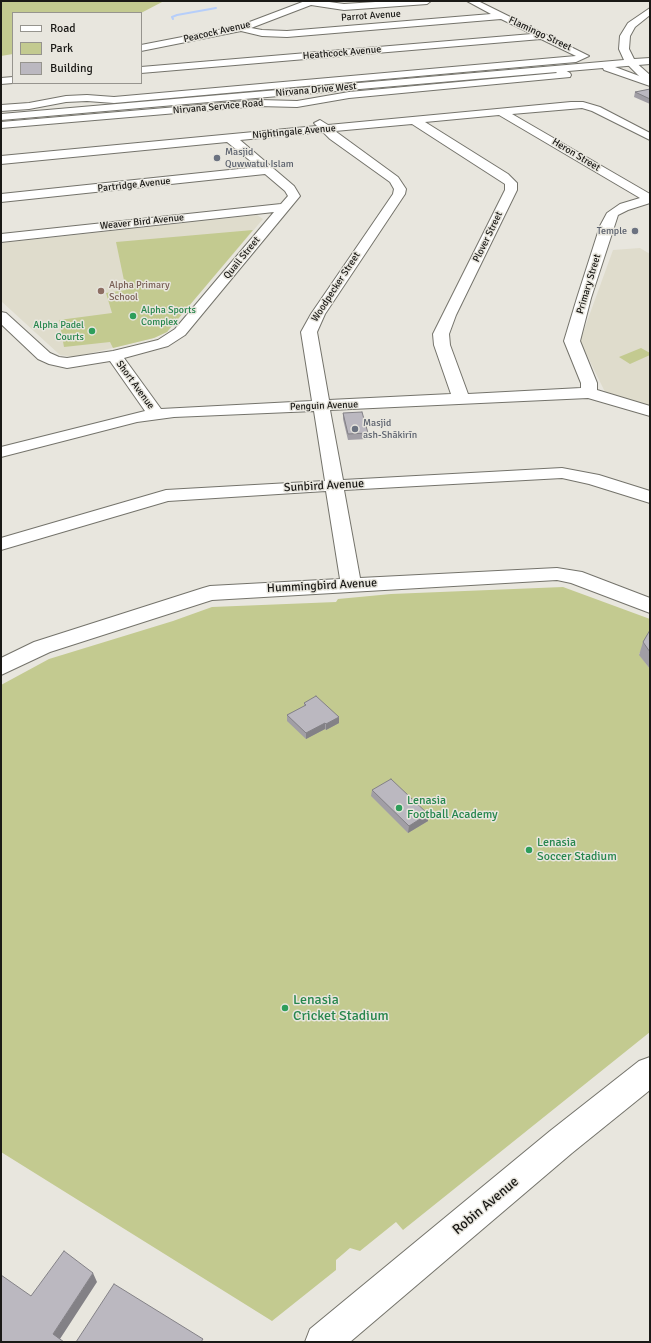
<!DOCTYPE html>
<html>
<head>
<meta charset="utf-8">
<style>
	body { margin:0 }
	#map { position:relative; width:651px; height:1343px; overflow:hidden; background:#e8e6de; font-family:Signika,sans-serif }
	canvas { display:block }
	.frame { position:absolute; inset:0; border:2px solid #1a1916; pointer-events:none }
	.legend { position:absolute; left:12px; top:12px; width:130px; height:72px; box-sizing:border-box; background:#e8e6de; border:1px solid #96948e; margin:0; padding:5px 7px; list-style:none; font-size:12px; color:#1a1916 }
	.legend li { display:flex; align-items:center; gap:8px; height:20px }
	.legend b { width:20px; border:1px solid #96948e }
</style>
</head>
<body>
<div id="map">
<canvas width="651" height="1343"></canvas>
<div class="frame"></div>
<ul class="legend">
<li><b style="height:5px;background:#fff"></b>Road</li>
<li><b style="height:11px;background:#c3ca90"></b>Park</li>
<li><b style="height:11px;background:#bbb8c0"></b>Building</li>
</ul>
</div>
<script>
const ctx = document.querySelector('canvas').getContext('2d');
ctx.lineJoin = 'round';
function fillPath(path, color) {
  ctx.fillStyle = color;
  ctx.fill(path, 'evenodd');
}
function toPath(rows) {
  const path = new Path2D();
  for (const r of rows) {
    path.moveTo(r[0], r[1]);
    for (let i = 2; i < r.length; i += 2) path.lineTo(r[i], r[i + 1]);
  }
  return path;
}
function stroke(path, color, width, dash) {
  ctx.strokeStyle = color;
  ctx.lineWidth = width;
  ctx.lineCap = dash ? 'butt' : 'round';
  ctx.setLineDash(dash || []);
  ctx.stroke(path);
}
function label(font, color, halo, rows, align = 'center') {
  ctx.font = font + ' Signika,sans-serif';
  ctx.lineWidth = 3;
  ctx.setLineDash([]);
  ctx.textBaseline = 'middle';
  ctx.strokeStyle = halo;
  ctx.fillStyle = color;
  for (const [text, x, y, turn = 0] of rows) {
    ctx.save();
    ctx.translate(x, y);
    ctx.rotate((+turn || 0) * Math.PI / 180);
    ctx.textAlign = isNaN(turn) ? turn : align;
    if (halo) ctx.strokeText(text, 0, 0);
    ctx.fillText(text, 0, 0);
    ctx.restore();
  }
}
fillPath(toPath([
	[257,215,263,219,167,332,154,338,75,357,60,355,1,301,1,243],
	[640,248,650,254,650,406,606,394,580,341,613,250]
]), '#dfdccc');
fillPath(toPath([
	[1,1,164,1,141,13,13,13,13,54,1,56],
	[253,230,167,332,154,338,113,348,110,342,64,347,59,320,112,313,106,293,126,290,116,242],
	[641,348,650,353,650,355,630,364,619,357],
	[563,587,650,619,650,637,639,654,650,669,650,1032,403,1230,396,1222,360,1251,350,1248,336,1260,336,1270,272,1321,1,1152,1,685,49,659,173,621,212,607,336,602,338,599,391,594]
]), '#c3ca90');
stroke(toPath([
	[173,19,172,17,177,15,216,8]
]), '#b6cefa', 2);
const minor = toPath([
	[305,1,322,1,344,4,391,1,431,1,427,4,344,10,311,5,251,28,262,30,287,31,491,14,467,1,478,1,589,56,576,62,114,103,87,101,66,102,29,109,1,111,1,105,29,103,66,96,87,95,114,97,576,56,541,39,141,73,141,67,532,34,501,19,287,37,262,36,241,31,141,51,141,45,239,26,305,1],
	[630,59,633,60,650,75,650,84,646,83,625,62,630,59],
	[558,66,570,73,571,75,570,77,349,98,297,107,259,106,1,128,1,122,259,100,297,101,349,92,557,73,553,69,558,66],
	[13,77,13,83,1,84,1,78,13,77],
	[571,102,583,102,600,107,650,133,650,140,592,111,582,108,512,114,650,194,650,203,628,210,618,215,591,298,580,341,597,383,597,390,650,406,650,416,588,398,330,410,343,480,562,468,599,475,650,491,650,503,589,484,562,478,344,490,360,578,557,568,582,572,650,598,650,613,571,583,557,580,212,600,50,652,1,675,1,658,34,642,203,588,210,586,340,579,326,491,168,501,1,550,1,538,166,490,325,481,314,411,174,417,137,422,1,457,1,447,145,411,110,361,67,368,49,364,38,359,1,324,1,312,6,313,50,353,59,357,67,358,113,351,158,340,175,329,274,212,1,242,1,234,281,204,288,196,285,191,265,174,1,202,1,194,258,167,227,142,1,164,1,156,317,126,314,123,320,120,328,125,571,102],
	[499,115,640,198,620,204,607,213,600,226,577,298,564,341,581,383,581,388,468,394,450,345,449,334,456,315,517,190,517,183,508,174,425,122,499,115],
	[412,124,505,184,505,190,433,334,434,345,451,394,329,400,317,332,325,314,405,194,406,189,398,177,335,131,412,124],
	[323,132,330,139,390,182,394,189,393,194,311,314,301,332,312,401,161,409,124,358,168,346,185,335,300,196,294,186,240,140,323,132],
	[650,1057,650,1090,572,1153,350,1342,305,1342,310,1329,550,1131,639,1061,650,1057]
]);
const major = toPath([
	[650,8,650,15,635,27,630,36,629,49,634,59,650,58,650,64,615,67,650,80,650,86,604,70,603,68,1,120,1,114,624,60,619,49,620,36,628,23,650,8]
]);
stroke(minor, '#74736b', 2);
stroke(major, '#74736b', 2);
fillPath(minor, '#fff');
fillPath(major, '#fff');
fillPath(toPath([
	[650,89,650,104,634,97,635,92],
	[343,413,368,433,367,439,348,440,343,419],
	[650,630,650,669,639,655,643,642],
	[304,703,339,723,326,730,325,729,306,739,287,721,287,715,304,706],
	[372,790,428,814,428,821,408,833,371,796]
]), '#a19ea5');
fillPath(toPath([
	[339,717,339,723,326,730,326,724],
	[325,723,325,729,306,739,306,733],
	[428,814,428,821,408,833,409,826],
	[93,1273,97,1282,58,1342,53,1334]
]), '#838186');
const building = toPath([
	[650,89,650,99,635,92,650,89],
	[362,412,368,433,348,434,343,413,362,412],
	[650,630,650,652,643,642,650,630],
	[316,696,339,717,326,724,325,723,306,733,287,715,306,705,304,703,316,696],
	[391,779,428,814,409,826,372,790,391,779],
	[64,1251,93,1273,53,1334,64,1342,1,1342,1,1275,31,1296,64,1251],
	[114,1284,203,1339,201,1342,76,1342,114,1284]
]);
fillPath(building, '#bbb8c0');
stroke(building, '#838186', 1);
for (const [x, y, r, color] of [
	[217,158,4,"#6b7280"],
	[635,231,4,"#6b7280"],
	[101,291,4,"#8d6e63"],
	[133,316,4,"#2e9e5b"],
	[92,331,4,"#2e9e5b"],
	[355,429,4,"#6b7280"],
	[399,808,4,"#2e9e5b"],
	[529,850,4,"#2e9e5b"],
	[285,1008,4,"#2e9e5b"]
]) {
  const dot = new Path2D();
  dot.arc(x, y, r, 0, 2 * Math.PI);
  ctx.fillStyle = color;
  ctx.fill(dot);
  stroke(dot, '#e8e6de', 1.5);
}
label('10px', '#1a1916', '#e8e6de', [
	["Parrot Avenue",371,16,-4],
	["Peacock Avenue",217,32,-13],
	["Flamingo Street",540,34,25],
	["Heathcock Avenue",342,53,-5],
	["Nirvana Drive West",316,90,-5],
	["Nirvana Service Road",218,107,-5],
	["Nightingale Avenue",294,132,-5],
	["Heron Street",576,155,31],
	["Partridge Avenue",134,185,-6],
	["Weaver Bird Avenue",142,222,-6],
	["Plover Street",488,237,-64],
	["Quail Street",242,258,-51],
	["Primary Street",589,284,-73],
	["Woodpecker Street",336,287,-57],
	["Short Avenue",135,385,54],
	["Penguin Avenue",324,406,-2]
]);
label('10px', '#5b616d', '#e8e6de', [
	["Masjid",225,152],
	["Quwwatul Islam",225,164],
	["Temple",627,231,"right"],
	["Masjid",363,423],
	["ash-Shākirīn",363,435]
], 'left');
label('10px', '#785e54', '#e8e6de', [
	["Alpha Primary",109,285],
	["School",109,297]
], 'left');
label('10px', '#27864d', '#e8e6de', [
	["Alpha Sports",141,310],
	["Complex",141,322],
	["Alpha Padel",84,325,"right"],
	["Courts",84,337,"right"]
], 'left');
label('12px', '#1a1916', '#e8e6de', [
	["Sunbird Avenue",324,486,-3],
	["Hummingbird Avenue",322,586,-3]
]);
label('12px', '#27864d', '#e8e6de', [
	["Lenasia",407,801],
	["Football Academy",407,815],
	["Lenasia",537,843],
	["Soccer Stadium",537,857]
], 'left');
label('14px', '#27864d', '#e8e6de', [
	["Lenasia",293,1000],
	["Cricket Stadium",293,1016]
], 'left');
label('14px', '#1a1916', '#e8e6de', [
	["Robin Avenue",486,1206,-40]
]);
</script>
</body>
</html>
